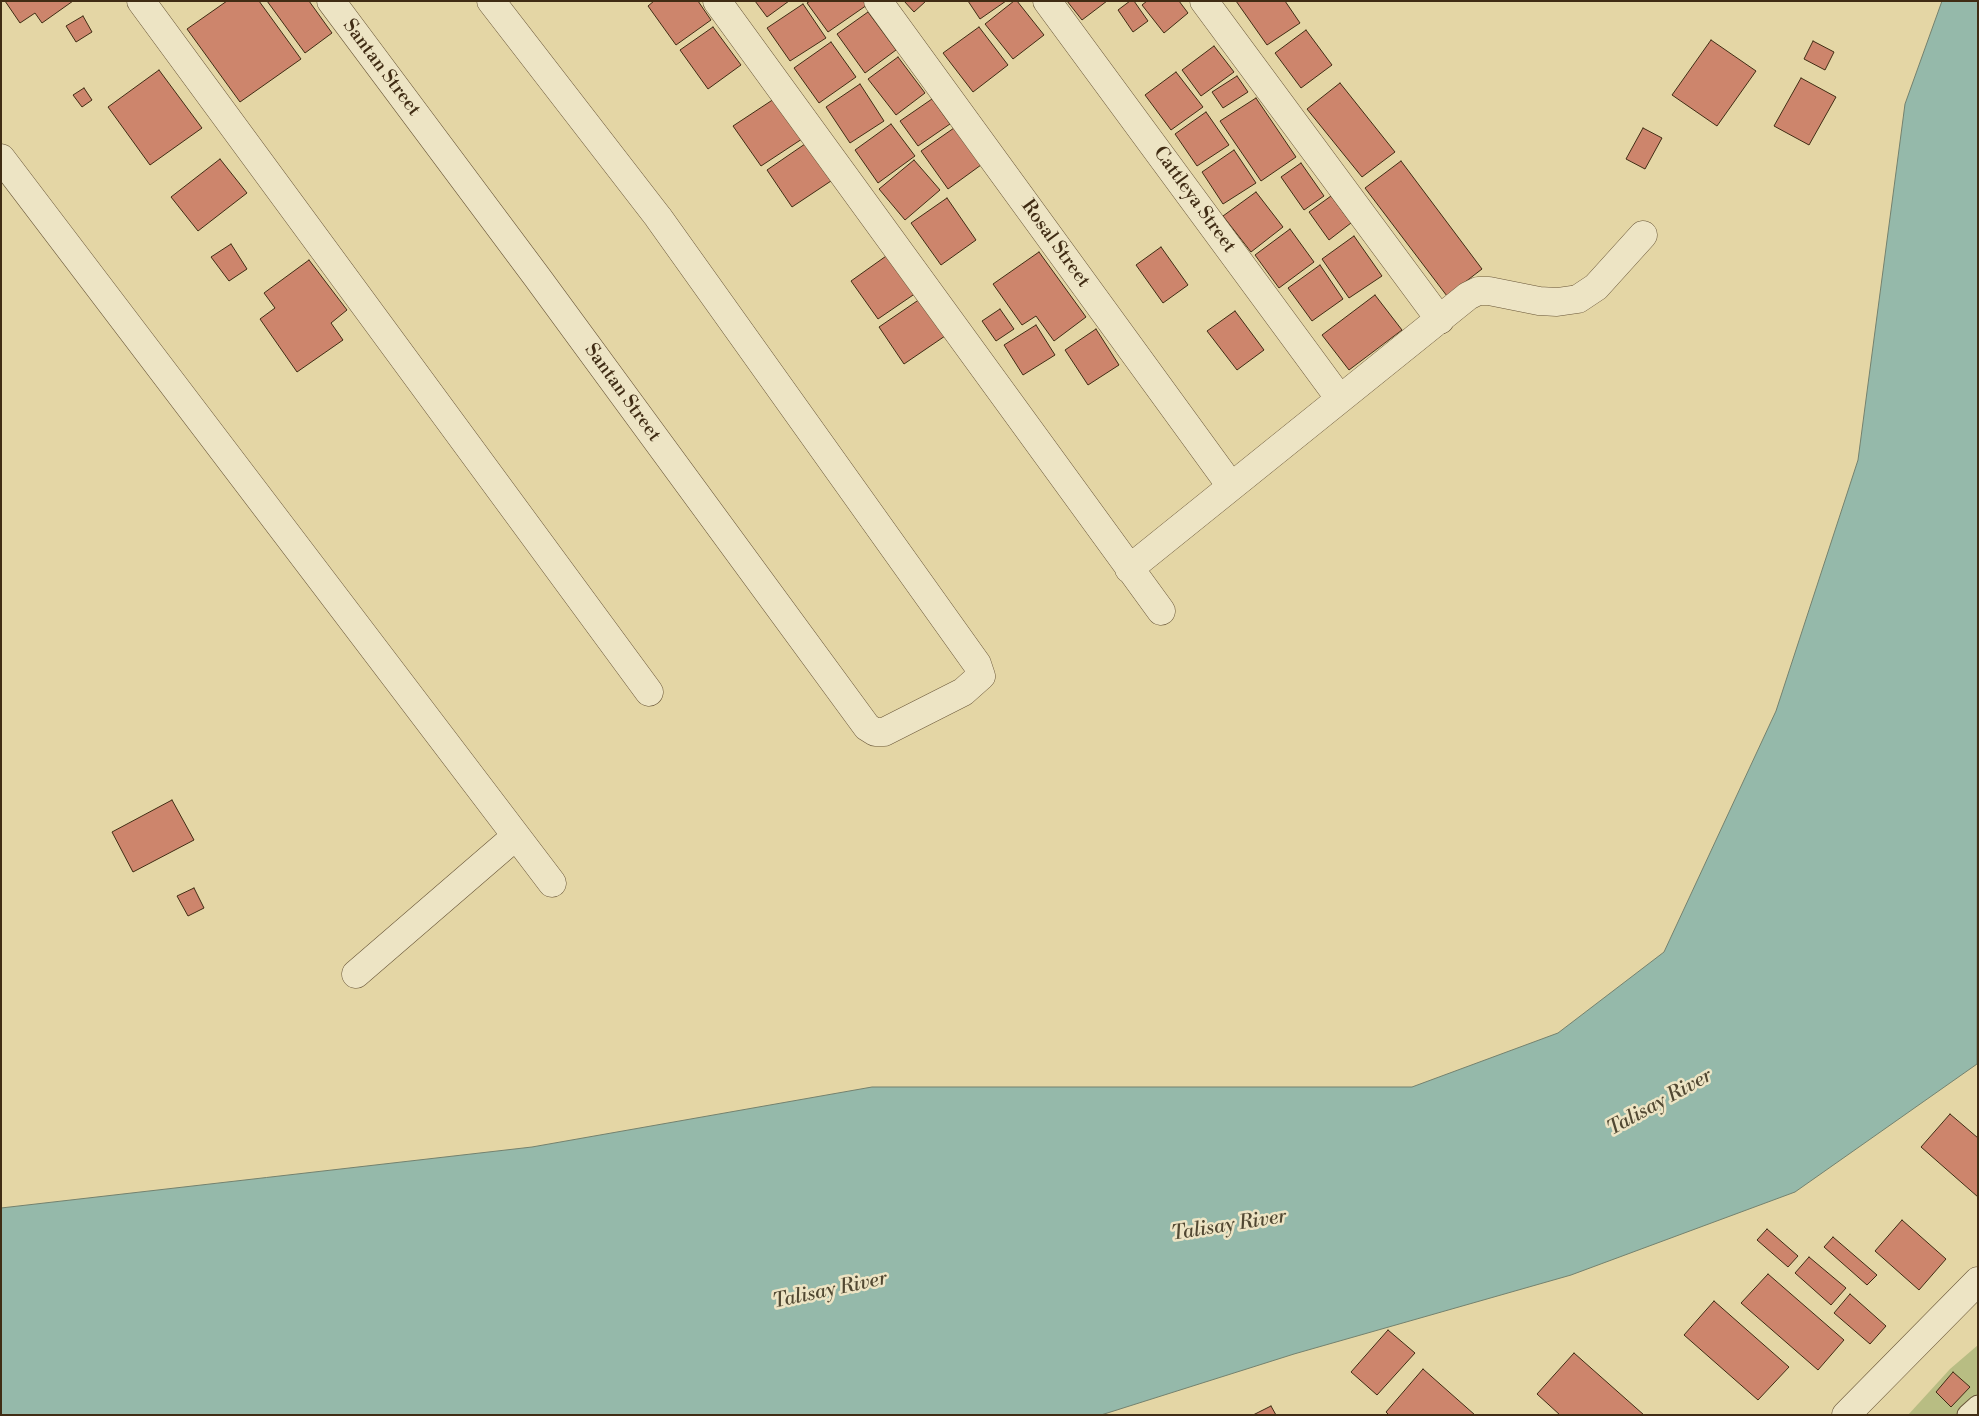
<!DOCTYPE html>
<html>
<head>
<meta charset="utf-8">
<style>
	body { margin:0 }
	#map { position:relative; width:1979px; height:1416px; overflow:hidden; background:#e4d6a5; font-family:"Libre Bodoni",serif }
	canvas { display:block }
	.frame { position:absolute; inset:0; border:2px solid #402c14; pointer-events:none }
</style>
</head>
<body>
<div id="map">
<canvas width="1979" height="1416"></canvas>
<div class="frame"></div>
</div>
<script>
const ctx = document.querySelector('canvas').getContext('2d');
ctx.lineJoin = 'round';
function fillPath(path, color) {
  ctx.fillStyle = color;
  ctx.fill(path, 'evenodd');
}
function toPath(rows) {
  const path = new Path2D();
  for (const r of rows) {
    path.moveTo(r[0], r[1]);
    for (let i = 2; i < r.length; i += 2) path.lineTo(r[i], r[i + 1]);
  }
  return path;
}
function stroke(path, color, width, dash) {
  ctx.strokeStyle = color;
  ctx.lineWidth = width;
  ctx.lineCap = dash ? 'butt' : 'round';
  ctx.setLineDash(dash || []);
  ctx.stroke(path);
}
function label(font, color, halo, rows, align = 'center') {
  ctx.font = font + ' "Libre Bodoni",serif';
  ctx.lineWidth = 5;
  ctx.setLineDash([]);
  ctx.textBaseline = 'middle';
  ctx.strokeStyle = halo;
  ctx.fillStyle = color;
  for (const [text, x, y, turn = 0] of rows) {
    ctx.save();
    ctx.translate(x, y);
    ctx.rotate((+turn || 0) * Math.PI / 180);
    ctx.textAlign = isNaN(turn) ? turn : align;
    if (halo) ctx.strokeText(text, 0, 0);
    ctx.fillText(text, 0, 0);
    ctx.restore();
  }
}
fillPath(toPath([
	[1978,1345,1978,1415,1908,1415,1950,1369]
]), '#b8bd83');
const water = toPath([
	[1942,1,1978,1,1977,1064,1795,1192,1571,1275,1294,1354,1101,1415,1,1415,1,1208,532,1147,872,1087,1412,1087,1558,1033,1664,952,1776,711,1858,460,1905,104,1942,1]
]);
fillPath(water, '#95b9aa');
stroke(water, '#73816e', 1);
const building = toPath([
	[5,1,73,1,42,23,35,13,20,23,5,1],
	[227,1,259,1,301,59,240,102,187,29,227,1],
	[267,1,309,1,332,33,305,53,267,1],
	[654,1,698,1,711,20,676,45,648,6,654,1],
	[755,1,789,1,767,17,755,1],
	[810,1,864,1,867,5,828,32,807,3,810,1],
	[904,1,926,1,914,12,904,1],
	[968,1,1006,1,980,19,968,1],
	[1014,1,1017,1,1044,35,1013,59,985,24,1014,1],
	[1067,1,1107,1,1082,20,1067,1],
	[1130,1,1134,1,1148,21,1133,32,1118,10,1130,1],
	[1147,1,1179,1,1188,13,1164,33,1142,5,1147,1],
	[1236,1,1285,1,1300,23,1267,45,1236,1],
	[803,4,826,38,790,61,767,28,803,4],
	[868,12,896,50,865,73,837,34,868,12],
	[83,16,92,32,76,42,66,26,83,16],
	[713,27,741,65,708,89,680,50,713,27],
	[979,27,1008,65,973,92,943,53,979,27],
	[1306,30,1332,65,1301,88,1275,53,1306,30],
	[1711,40,1756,71,1717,126,1672,95,1711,40],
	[1813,41,1834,52,1825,70,1804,59,1813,41],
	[831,42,856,77,819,103,794,68,831,42],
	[1214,46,1234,72,1201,96,1182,70,1214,46],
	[898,57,925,93,896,115,868,79,898,57],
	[159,70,202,128,150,165,108,107,159,70],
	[1176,72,1203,107,1171,130,1145,95,1176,72],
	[1237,76,1248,92,1223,108,1212,92,1237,76],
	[1801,78,1836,97,1809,145,1774,126,1801,78],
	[1340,83,1395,152,1362,177,1307,109,1340,83],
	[860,84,884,121,850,143,826,107,860,84],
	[84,88,92,100,82,107,73,95,84,88],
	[1256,98,1296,157,1261,181,1220,121,1256,98],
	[774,99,802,139,761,166,733,126,774,99],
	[932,99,950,124,918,146,900,121,932,99],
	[1206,112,1229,145,1197,166,1175,134,1206,112],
	[891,124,915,156,878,183,855,150,891,124],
	[954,128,981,165,948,189,921,151,954,128],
	[1643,128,1662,138,1645,169,1626,159,1643,128],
	[805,144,831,181,792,207,767,170,805,144],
	[1234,150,1256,183,1223,204,1202,172,1234,150],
	[220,159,247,193,198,231,171,197,220,159],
	[914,160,940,190,905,220,879,189,914,160],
	[1401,161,1482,269,1447,296,1365,188,1401,161],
	[1301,163,1324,196,1304,210,1281,177,1301,163],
	[1256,192,1283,227,1251,252,1223,216,1256,192],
	[1331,196,1351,223,1329,240,1309,212,1331,196],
	[947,198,976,240,941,265,911,223,947,198],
	[1290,229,1314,262,1279,288,1255,255,1290,229],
	[1354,236,1382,276,1349,298,1322,259,1354,236],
	[231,244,247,269,229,281,211,257,231,244],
	[1161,247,1188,285,1163,303,1136,265,1161,247],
	[1039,252,1086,317,1054,341,1036,316,1022,325,993,284,1039,252],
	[889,254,916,293,878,319,851,281,889,254],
	[309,260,347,310,331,323,343,340,297,372,260,319,275,308,264,293,309,260],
	[1320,265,1343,299,1312,321,1288,288,1320,265],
	[1375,295,1402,330,1349,370,1322,335,1375,295],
	[920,299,945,336,904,364,879,327,920,299],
	[1000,309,1014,329,996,341,982,321,1000,309],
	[1235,311,1264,350,1237,370,1207,331,1235,311],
	[1036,325,1055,355,1023,375,1004,345,1036,325],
	[1096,329,1119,365,1088,385,1065,350,1096,329],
	[172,800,194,840,133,872,112,832,172,800],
	[194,888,204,908,188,916,177,896,194,888],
	[1950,1114,1978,1138,1978,1197,1921,1147,1950,1114],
	[1902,1220,1946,1259,1919,1290,1875,1251,1902,1220],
	[1767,1229,1798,1256,1788,1267,1757,1240,1767,1229],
	[1833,1237,1877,1275,1867,1285,1824,1247,1833,1237],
	[1809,1257,1846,1288,1831,1305,1795,1273,1809,1257],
	[1768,1274,1844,1340,1818,1370,1741,1303,1768,1274],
	[1850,1294,1886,1326,1870,1344,1834,1313,1850,1294],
	[1714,1301,1789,1367,1758,1400,1684,1335,1714,1301],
	[1388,1330,1415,1353,1377,1395,1351,1372,1388,1330],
	[1574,1353,1644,1415,1560,1415,1537,1394,1574,1353],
	[1423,1369,1475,1415,1389,1415,1386,1412,1423,1369],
	[1953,1372,1970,1387,1951,1407,1936,1392,1953,1372],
	[1271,1406,1276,1415,1253,1415,1271,1406]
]);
fillPath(building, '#cd856c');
stroke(building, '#402c14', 1);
const service = toPath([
	[1968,1415,1978,1406]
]);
const minor = toPath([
	[141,1,649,692],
	[331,1,537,277,867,727,875,732,884,732,963,692,981,676,977,664,658,217,491,1],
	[717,1,1161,611],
	[878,1,1231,486],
	[1047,1,1340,399],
	[1204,1,1440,320],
	[1,158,552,883],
	[1129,569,1468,296,1478,291,1489,291,1539,301,1557,302,1578,299,1596,287,1643,235],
	[356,974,516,836]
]);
const tertiary = toPath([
	[1846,1415,1978,1281]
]);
stroke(service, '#695638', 23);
stroke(minor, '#695638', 29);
stroke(tertiary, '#695638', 29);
stroke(service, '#ede4c4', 21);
stroke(minor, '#ede4c4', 28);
stroke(tertiary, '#ede4c4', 28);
label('19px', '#402c14', '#ede4c4', [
	["Santan Street",381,68,53],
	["Cattleya Street",1194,200,54],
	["Rosal Street",1055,244,54],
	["Santan Street",622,393,54]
]);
label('italic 20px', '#514832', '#ede4c4', [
	["Talisay River",1660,1103,-29],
	["Talisay River",1229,1226,-9],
	["Talisay River",830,1291,-12]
]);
</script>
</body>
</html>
